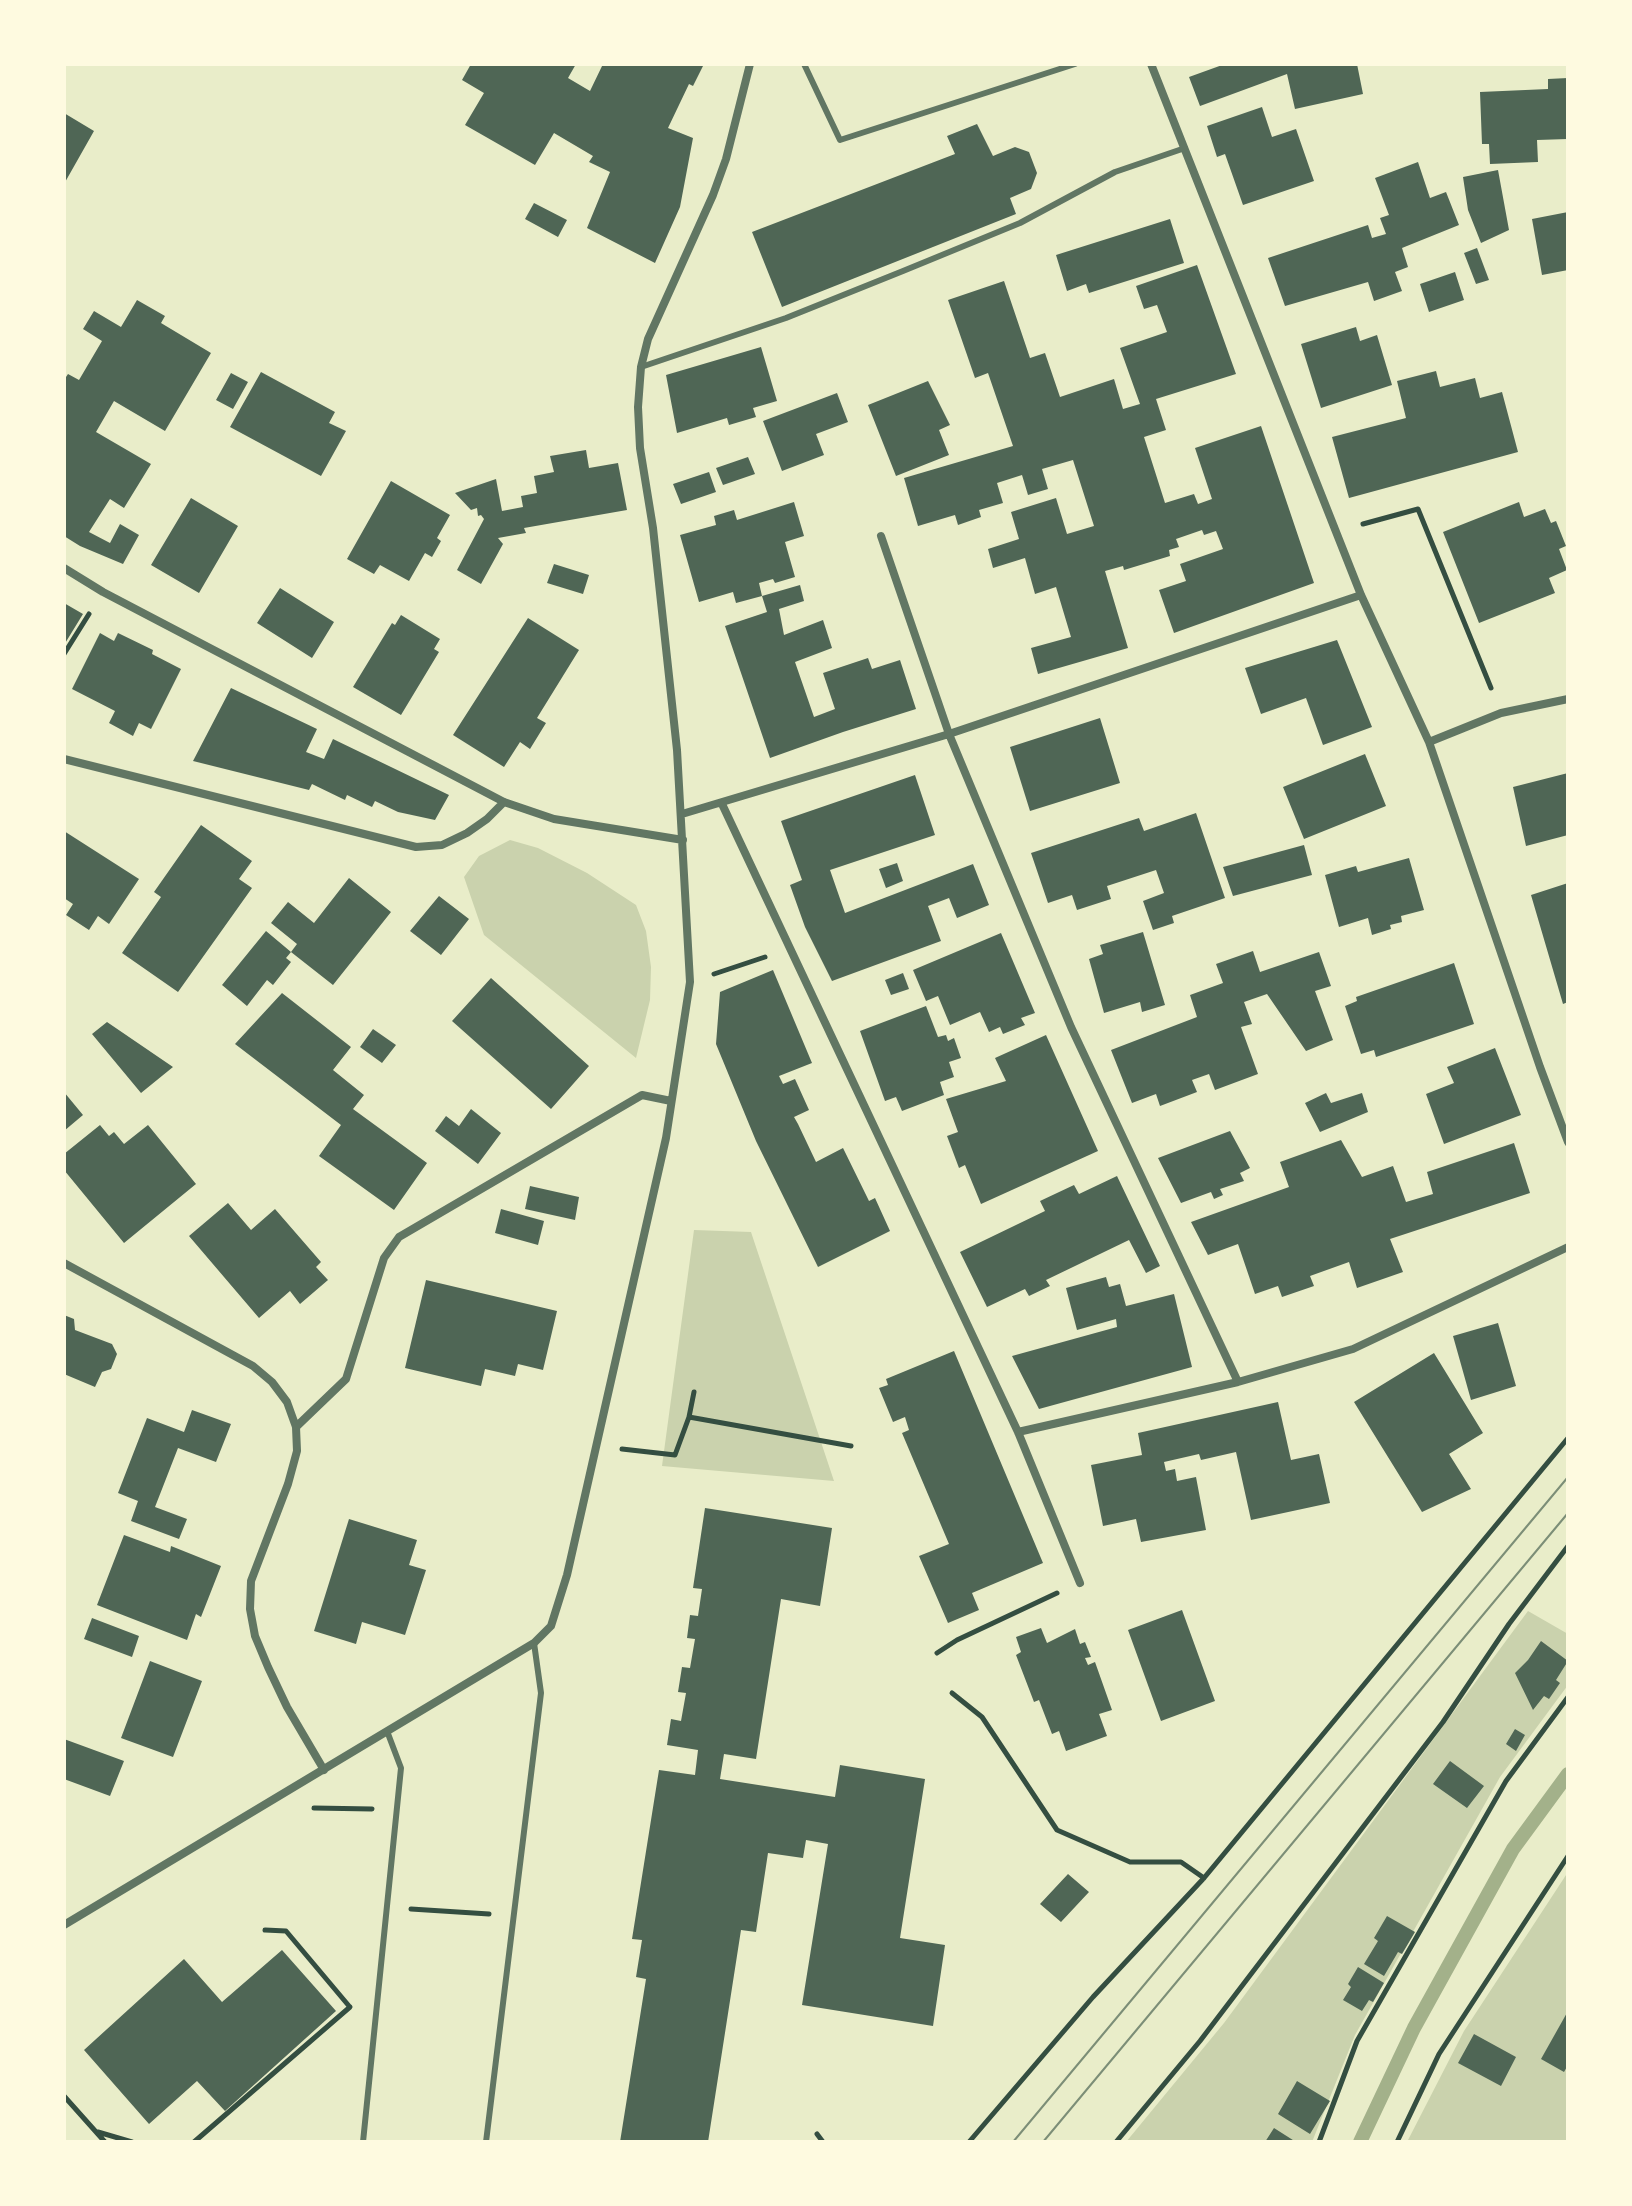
<!DOCTYPE html>
<html>
<head>
<meta charset="utf-8">
<style>
	body { margin:0 }
	#map { position:relative; width:1632px; height:2206px; overflow:hidden; background:#e9edc9; font-family:"Archivo Narrow",sans-serif }
	canvas { display:block }
	.frame { position:absolute; inset:0; border:66px solid #fefae0; pointer-events:none }
</style>
</head>
<body>
<div id="map">
<canvas width="1632" height="2206"></canvas>
<div class="frame"></div>
</div>
<script>
const ctx = document.querySelector('canvas').getContext('2d');
ctx.lineJoin = 'round';
function fillPath(path, color) {
  ctx.fillStyle = color;
  ctx.fill(path, 'evenodd');
}
function toPath(rows) {
  const path = new Path2D();
  for (const r of rows) {
    path.moveTo(r[0], r[1]);
    for (let i = 2; i < r.length; i += 2) path.lineTo(r[i], r[i + 1]);
  }
  return path;
}
function stroke(path, color, width, dash) {
  ctx.strokeStyle = color;
  ctx.lineWidth = width;
  ctx.lineCap = dash ? 'butt' : 'round';
  ctx.setLineDash(dash || []);
  ctx.stroke(path);
}
fillPath(toPath([
	[510,840,538,848,587,873,636,905,646,931,651,967,650,1000,636,1058,484,935,464,877,479,856],
	[694,1230,751,1232,834,1481,662,1466],
	[1528,1611,1568,1634,1568,1685,1500,1777,1355,2035,1312,2142,1126,2142,1224,2023],
	[1568,1872,1568,2142,1407,2142,1464,2031]
]), '#cad2ad');
stroke(toPath([
	[1360,2142,1414,2028,1513,1849,1568,1774]
]), '#a3b18a', 14);
fillPath(toPath([
	[471,64,576,64,568,78,590,91,603,64,704,64,693,86,689,84,668,128,693,138,680,207,655,263,587,228,610,172,589,162,593,156,554,133,535,165,465,125,484,93,462,80],
	[1225,64,1357,64,1363,94,1295,109,1287,74,1200,106,1189,77],
	[1568,78,1568,139,1537,140,1538,162,1490,164,1489,144,1482,144,1480,92,1548,89,1548,79],
	[1262,107,1272,137,1296,129,1314,181,1243,205,1225,154,1217,157,1207,126],
	[64,113,94,131,64,184],
	[977,124,993,156,1015,147,1029,152,1037,173,1031,189,1010,198,1016,214,782,307,752,232,955,154,947,136],
	[1418,162,1430,198,1446,192,1459,225,1402,248,1408,267,1395,272,1402,291,1374,301,1368,282,1285,306,1268,258,1368,225,1372,238,1386,234,1380,218,1389,215,1375,178],
	[1498,170,1509,230,1481,243,1468,210,1463,177],
	[534,203,567,220,558,237,525,219],
	[1568,212,1568,270,1542,275,1532,219],
	[1170,219,1184,263,1089,293,1086,284,1067,291,1056,255],
	[1477,248,1489,280,1476,284,1464,253],
	[1197,265,1236,374,1156,399,1166,430,1144,437,1165,503,1194,494,1198,504,1212,499,1195,448,1261,426,1314,583,1174,633,1159,590,1186,581,1180,564,1223,549,1216,531,1204,535,1202,530,1176,539,1179,547,1169,550,1170,556,1124,570,1123,566,1105,571,1128,648,1038,674,1031,648,1071,637,1056,587,1035,594,1025,558,993,568,988,549,1019,539,1011,512,1056,498,1067,534,1094,526,1073,460,1042,469,1048,489,1028,495,1022,475,997,483,1003,503,979,510,981,517,958,525,955,515,918,526,904,478,1013,446,988,373,975,378,948,300,1004,281,1030,358,1045,353,1060,397,1114,379,1123,409,1140,404,1120,348,1167,332,1157,305,1144,309,1136,286],
	[1455,272,1464,300,1429,312,1420,284],
	[137,300,165,316,161,323,211,353,165,431,114,401,96,432,151,464,124,508,110,499,89,532,110,543,120,524,139,535,123,564,80,546,64,536,64,380,68,374,79,380,102,341,83,329,94,311,121,327],
	[1356,327,1360,341,1377,335,1392,385,1321,408,1301,344],
	[761,347,777,401,753,408,756,417,729,425,727,418,677,433,666,375],
	[1436,371,1440,387,1475,378,1480,398,1502,392,1518,452,1349,498,1332,437,1406,418,1397,381],
	[261,372,335,412,329,423,346,431,321,476,230,427],
	[231,373,248,382,233,409,216,400],
	[928,381,950,425,939,430,949,455,896,476,868,405],
	[837,393,848,422,816,434,824,455,782,471,763,421],
	[586,450,589,468,618,463,627,510,524,528,526,533,498,538,503,544,481,584,457,570,484,519,481,515,478,516,477,508,471,510,455,493,496,479,502,511,523,507,521,496,537,493,534,476,554,472,550,456],
	[748,457,755,474,723,485,716,468],
	[709,472,716,492,681,504,673,484],
	[391,481,450,515,437,538,441,541,432,557,425,553,409,581,380,565,374,574,347,559],
	[191,498,238,526,199,593,151,565],
	[794,502,804,536,785,542,795,577,775,583,773,579,759,583,762,596,800,585,804,601,779,609,784,635,823,620,832,648,795,662,814,717,835,709,823,673,868,658,872,669,900,660,916,709,843,732,770,758,725,626,767,612,762,596,736,603,733,592,699,602,680,535,716,525,714,516,734,510,737,520],
	[1519,502,1524,517,1545,509,1551,523,1556,521,1566,546,1559,549,1567,570,1549,578,1555,593,1479,623,1443,532],
	[554,564,589,575,583,594,547,583],
	[280,588,334,622,312,658,257,623],
	[64,603,83,614,64,645],
	[401,615,440,639,434,649,439,652,401,715,353,687,392,623,395,625],
	[528,618,579,650,537,718,546,723,530,749,520,742,504,767,453,735],
	[100,633,114,641,118,633,153,650,152,654,181,669,151,729,139,723,133,736,109,723,115,711,72,689],
	[1337,640,1372,727,1323,745,1306,698,1261,714,1245,668],
	[231,688,317,729,306,752,324,759,333,739,449,795,435,820,398,812,375,801,372,807,347,795,345,800,312,784,309,790,193,761],
	[1100,718,1120,783,1030,811,1010,747],
	[1365,754,1386,806,1304,839,1283,787],
	[1568,773,1568,835,1526,846,1513,787],
	[915,775,935,835,830,870,845,913,973,864,989,905,957,918,949,898,928,906,941,941,832,981,805,927,790,885,802,880,781,821],
	[1196,813,1225,898,1172,916,1174,923,1153,930,1143,901,1164,893,1156,870,1107,886,1111,899,1077,910,1072,895,1048,903,1031,853,1139,818,1144,831],
	[201,825,252,861,239,879,252,888,178,992,122,953,161,897,154,892],
	[64,831,139,879,109,924,98,916,89,930,66,915,73,904,64,898],
	[1304,845,1312,875,1233,896,1223,867],
	[1409,858,1424,910,1401,916,1402,922,1390,925,1391,929,1372,935,1368,918,1339,927,1325,875,1356,866,1358,872],
	[897,863,903,881,886,888,879,869],
	[349,878,391,912,333,985,291,952,297,944,271,923,288,902,314,923],
	[1568,883,1568,1002,1563,1004,1531,895],
	[439,896,469,919,441,955,410,931],
	[266,931,291,952,286,958,291,962,273,985,267,980,247,1006,222,985],
	[1143,932,1165,1005,1142,1012,1140,1002,1104,1013,1089,959,1103,954,1100,945],
	[1001,933,1035,1013,1021,1018,1025,1025,1003,1034,1000,1027,989,1032,980,1012,950,1025,938,996,926,1001,913,970],
	[1253,951,1260,972,1319,952,1331,986,1315,991,1333,1040,1306,1051,1267,994,1244,1002,1252,1024,1241,1027,1258,1074,1215,1090,1209,1074,1192,1080,1197,1092,1160,1106,1156,1094,1132,1103,1111,1050,1197,1017,1190,995,1223,983,1216,964],
	[1454,963,1474,1024,1376,1057,1374,1050,1361,1054,1345,1006,1357,1001,1356,997],
	[773,970,812,1063,779,1076,783,1084,795,1079,809,1110,794,1117,798,1124,816,1162,843,1148,869,1201,875,1198,890,1231,818,1267,756,1141,716,1044,720,992],
	[903,973,909,989,891,995,885,980],
	[491,978,589,1066,551,1109,452,1021],
	[282,993,351,1047,333,1070,364,1095,353,1109,427,1163,394,1210,319,1156,341,1125,235,1044],
	[926,1006,938,1037,946,1035,948,1041,954,1038,961,1058,949,1062,954,1077,940,1082,944,1095,902,1111,896,1097,885,1101,860,1031],
	[107,1022,173,1067,141,1093,92,1034],
	[373,1029,396,1045,382,1063,360,1047],
	[1046,1035,1098,1151,981,1204,965,1165,959,1168,947,1136,958,1132,946,1099,1006,1081,995,1058],
	[1495,1048,1521,1115,1444,1144,1426,1094,1454,1083,1447,1067],
	[64,1092,83,1115,64,1131],
	[1326,1093,1331,1103,1362,1093,1368,1112,1320,1132,1305,1103],
	[471,1109,501,1133,478,1164,435,1131,446,1116,459,1126],
	[100,1125,109,1136,114,1132,124,1144,148,1125,196,1184,124,1243,64,1170,64,1154],
	[1230,1131,1250,1168,1240,1173,1244,1181,1220,1189,1223,1195,1214,1199,1211,1192,1181,1203,1158,1158],
	[1341,1140,1362,1177,1393,1166,1406,1202,1433,1194,1427,1172,1514,1143,1530,1193,1390,1239,1403,1272,1357,1288,1349,1262,1310,1276,1314,1286,1282,1297,1278,1286,1255,1294,1238,1244,1208,1255,1191,1222,1289,1187,1280,1162],
	[1117,1176,1160,1266,1146,1273,1129,1240,1046,1280,1050,1286,1029,1296,1025,1289,987,1307,960,1252,1045,1211,1040,1201,1074,1185,1079,1194],
	[530,1186,579,1197,575,1220,525,1209],
	[228,1203,251,1230,275,1209,321,1262,316,1267,328,1280,300,1304,290,1291,259,1318,189,1236],
	[501,1209,544,1221,538,1245,495,1233],
	[1106,1277,1109,1287,1120,1284,1126,1306,1174,1294,1192,1367,1039,1409,1012,1356,1117,1327,1116,1319,1077,1330,1066,1288],
	[426,1280,557,1311,543,1370,518,1364,515,1376,485,1369,481,1386,405,1368],
	[64,1315,74,1319,75,1330,112,1344,117,1354,111,1369,102,1372,95,1387,64,1374],
	[1498,1323,1516,1386,1471,1400,1453,1336],
	[954,1351,1043,1563,972,1593,979,1610,948,1623,919,1556,949,1544,902,1433,909,1430,905,1417,893,1422,879,1388,888,1385,886,1379],
	[1434,1353,1483,1433,1449,1454,1471,1489,1422,1512,1354,1402],
	[1278,1402,1291,1460,1319,1454,1330,1503,1251,1520,1236,1452,1201,1460,1199,1454,1164,1462,1166,1471,1175,1469,1177,1481,1196,1477,1206,1530,1141,1542,1136,1519,1103,1526,1091,1465,1142,1455,1138,1433],
	[192,1410,231,1424,216,1462,178,1448,155,1507,187,1519,179,1539,131,1521,138,1501,118,1493,147,1418,184,1432],
	[705,1508,832,1528,820,1606,781,1599,756,1759,724,1754,720,1779,835,1797,840,1765,925,1779,900,1938,945,1945,933,2026,802,2005,828,1844,806,1840,803,1858,768,1853,756,1932,741,1930,708,2142,620,2142,646,1979,636,1977,642,1940,632,1939,659,1770,695,1775,698,1750,667,1745,671,1719,681,1721,686,1693,678,1692,682,1667,690,1668,695,1639,687,1638,690,1615,698,1616,702,1589,693,1588],
	[349,1519,417,1540,409,1565,426,1570,405,1635,362,1622,356,1644,314,1631],
	[124,1535,170,1552,171,1546,221,1566,201,1617,196,1614,187,1640,97,1605],
	[1182,1610,1215,1701,1161,1721,1128,1630],
	[92,1618,139,1636,132,1657,84,1639],
	[1041,1628,1047,1643,1075,1629,1080,1644,1085,1642,1091,1657,1085,1658,1088,1665,1095,1662,1112,1710,1099,1714,1107,1736,1066,1751,1059,1731,1052,1734,1039,1700,1034,1702,1016,1655,1021,1652,1016,1637],
	[1541,1641,1568,1661,1556,1680,1560,1683,1549,1699,1544,1696,1533,1710,1515,1673,1528,1660],
	[150,1661,202,1681,173,1757,121,1738],
	[1515,1729,1525,1735,1516,1751,1506,1744],
	[64,1739,124,1761,110,1796,64,1779],
	[1450,1761,1484,1786,1467,1808,1433,1784],
	[1068,1874,1089,1892,1061,1922,1040,1904],
	[1387,1916,1415,1932,1402,1954,1398,1952,1384,1976,1364,1964,1378,1941,1374,1938],
	[282,1950,336,2011,225,2111,197,2081,149,2124,84,2050,184,1959,222,2002],
	[1358,1967,1384,1983,1373,2002,1369,2000,1362,2011,1343,2000,1351,1987,1348,1984],
	[1568,2011,1568,2065,1564,2072,1541,2059],
	[1474,2034,1516,2057,1501,2086,1458,2063],
	[1297,2081,1330,2101,1310,2134,1278,2114],
	[1274,2128,1296,2142,1265,2142]
]), '#4f6655');
stroke(toPath([
	[1363,524,1418,509,1491,688],
	[64,654,89,614],
	[714,974,765,957],
	[689,1417,851,1446],
	[622,1449,675,1455,689,1417,694,1392],
	[937,1653,957,1640,1057,1593],
	[952,1693,982,1717,1057,1830,1130,1862,1181,1862,1204,1878],
	[314,1808,372,1809],
	[411,1909,489,1914],
	[265,1930,286,1931,349,2006],
	[64,2096,105,2142],
	[98,2132,132,2142],
	[817,2134,823,2142],
	[194,2142,350,2007],
	[969,2142,1093,1997,1204,1878,1568,1438],
	[1116,2142,1200,2041,1443,1722,1509,1624,1568,1546],
	[1319,2142,1357,2041,1506,1781,1568,1697],
	[1397,2142,1439,2054,1568,1856]
]), '#344e41', 5);
stroke(toPath([
	[804,64,840,140,1075,64],
	[641,367,786,318,903,271,1020,223,1115,172,1185,148],
	[363,2142,401,1768,387,1731],
	[486,2142,541,1693,534,1643]
]), '#617663', 6);
stroke(toPath([
	[1151,64,1361,595,1429,742,1540,1067,1568,1142],
	[881,536,949,734,1071,1027,1238,1382],
	[64,568,103,592,504,802,554,819,683,840],
	[1429,742,1501,713,1568,699],
	[64,759,416,847,442,845,467,833,487,819,504,802],
	[722,804,1018,1432,1080,1583],
	[682,814,949,734,1361,595],
	[64,1263,253,1366,272,1382,287,1402,296,1427,297,1451,288,1484,251,1581,250,1609,255,1636,268,1667,287,1707,324,1770],
	[296,1427,346,1379,384,1258,399,1237,642,1095,671,1101],
	[1018,1432,1238,1382,1353,1349,1568,1247],
	[64,1925,534,1643,551,1626,567,1575,666,1138,690,982,677,750,653,528,640,448,638,407,641,367,648,339,713,195,726,159,750,64]
]), '#617663', 8);
stroke(toPath([
	[1013,2142,1568,1477],
	[1043,2142,1568,1513]
]), '#7c8e77', 2);
</script>
</body>
</html>
